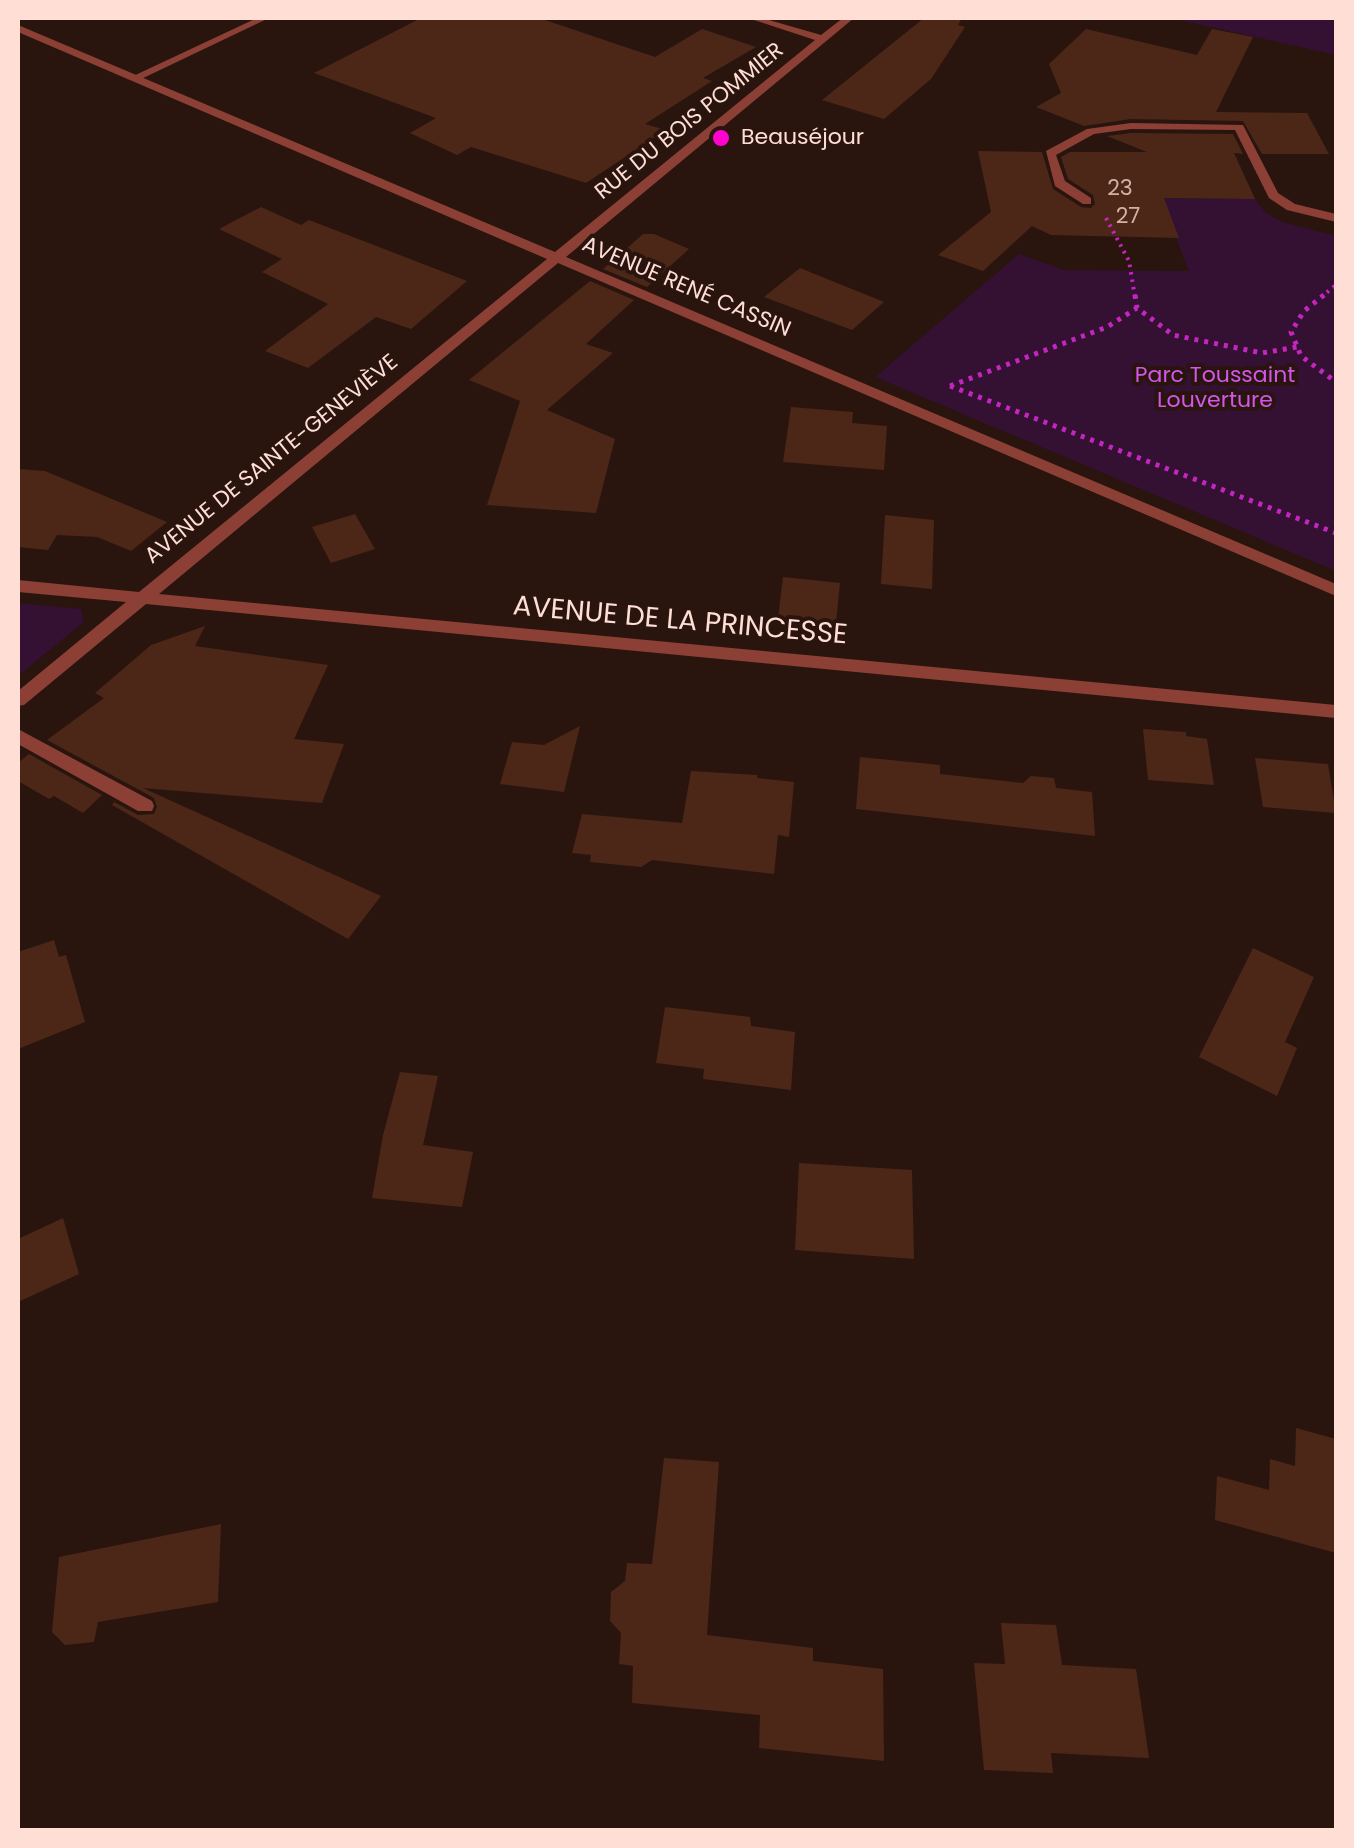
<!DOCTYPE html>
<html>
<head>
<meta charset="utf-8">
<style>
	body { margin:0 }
	#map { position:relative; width:1354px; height:1848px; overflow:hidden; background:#29150e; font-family:Poppins,sans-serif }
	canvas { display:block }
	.frame { position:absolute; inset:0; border:20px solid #ffded6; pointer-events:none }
</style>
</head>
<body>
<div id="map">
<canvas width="1354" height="1848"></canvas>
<div class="frame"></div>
</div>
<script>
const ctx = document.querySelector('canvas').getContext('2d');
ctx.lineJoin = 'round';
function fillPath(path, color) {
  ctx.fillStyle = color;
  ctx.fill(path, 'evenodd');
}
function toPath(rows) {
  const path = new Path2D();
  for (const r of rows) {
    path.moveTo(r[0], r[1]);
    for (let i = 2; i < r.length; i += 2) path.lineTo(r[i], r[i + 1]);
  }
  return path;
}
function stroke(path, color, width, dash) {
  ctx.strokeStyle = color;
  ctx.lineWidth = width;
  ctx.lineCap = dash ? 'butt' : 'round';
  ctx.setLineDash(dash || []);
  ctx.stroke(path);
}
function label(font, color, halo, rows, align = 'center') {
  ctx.font = font + ' Poppins,sans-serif';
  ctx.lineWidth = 8;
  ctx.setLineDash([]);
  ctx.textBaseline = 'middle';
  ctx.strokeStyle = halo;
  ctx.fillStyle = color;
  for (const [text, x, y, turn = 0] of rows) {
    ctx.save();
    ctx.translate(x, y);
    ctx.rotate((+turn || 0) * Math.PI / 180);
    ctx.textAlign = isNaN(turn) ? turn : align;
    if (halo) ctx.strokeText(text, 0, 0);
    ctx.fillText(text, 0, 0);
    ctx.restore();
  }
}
fillPath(toPath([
	[1170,18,1336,18,1336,55],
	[1160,198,1255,199,1265,212,1282,222,1336,236,1336,571,875,377,1019,254,1064,270,1189,271],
	[18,603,81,609,84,622,18,676]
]), '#341032');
fillPath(toPath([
	[421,18,539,18,655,57,702,29,756,47,703,78,712,81,645,124,666,130,586,183,471,147,457,155,410,133,436,118,314,73],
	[924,18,962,18,958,25,965,27,931,79,884,119,822,100],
	[1086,29,1197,55,1212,29,1253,37,1216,112,1307,113,1329,154,1262,154,1243,121,1131,119,1084,126,1036,107,1061,93,1049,64],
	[1131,133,1233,134,1243,154,1234,153,1255,199,1164,198,1179,238,1051,235,1032,226,983,271,938,255,991,212,978,151,1042,152,1053,189,1081,207,1091,208,1095,204,1093,195,1068,179,1061,157,1070,152,1147,152,1107,136],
	[261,207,301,225,309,220,467,281,411,329,376,317,308,368,265,351,328,304,262,272,282,259,219,229],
	[643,234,654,234,689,249,647,287,603,269],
	[800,268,884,302,852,330,764,297],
	[590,281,634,300,586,344,613,353,547,410,615,439,596,513,487,505,520,401,469,380],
	[791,407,853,412,852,423,887,426,884,470,783,462],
	[18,469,45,471,167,522,131,551,97,537,57,535,48,550,18,547],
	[355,514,375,549,331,563,312,527],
	[885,515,934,520,932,589,881,584],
	[783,577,840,583,836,623,778,618],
	[205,626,195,646,328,665,294,739,344,744,322,803,143,788,381,896,348,939,112,805,114,802,138,815,154,814,157,807,154,798,47,740,104,698,95,693,151,645],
	[580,726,564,792,500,784,512,742,544,745],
	[1143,729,1186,732,1186,736,1207,739,1214,785,1148,780],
	[29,754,102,795,83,813,54,796,49,799,18,781,18,763],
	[860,757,940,765,940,774,1023,783,1031,776,1054,778,1056,788,1092,792,1095,836,856,809],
	[1255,758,1328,764,1336,813,1263,807],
	[691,771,757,775,757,778,794,782,789,837,778,835,774,874,652,860,641,867,590,862,591,855,572,853,582,814,682,823],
	[54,940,59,957,66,955,85,1022,18,1049,18,952],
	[1253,948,1314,977,1285,1042,1297,1048,1277,1096,1199,1057],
	[665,1007,750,1017,751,1026,795,1032,791,1090,703,1079,704,1069,656,1063],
	[400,1072,438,1076,423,1145,473,1152,462,1207,372,1198,383,1135],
	[799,1163,912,1170,914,1259,795,1250],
	[63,1218,79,1274,18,1302,18,1239],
	[1296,1428,1336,1439,1336,1553,1215,1520,1217,1476,1269,1490,1270,1459,1295,1466],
	[664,1458,719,1462,707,1635,813,1648,813,1661,883,1669,884,1761,759,1748,760,1715,632,1703,633,1666,619,1664,621,1633,610,1621,611,1592,625,1581,627,1563,652,1564],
	[221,1524,218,1602,98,1622,94,1642,65,1645,52,1632,59,1557],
	[1001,1623,1056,1625,1062,1665,1136,1669,1149,1758,1051,1753,1053,1773,984,1770,974,1663,1005,1664]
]), '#4c2718');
stroke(toPath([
	[1106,218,1129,261,1135,297],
	[1321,297,1336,285]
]), '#c425bf', 4, [2.5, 5]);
stroke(toPath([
	[1135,295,1137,308,1173,335,1262,353,1297,347],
	[1324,295,1304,311,1291,332,1301,356,1336,382],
	[950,386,1336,533],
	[950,386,1107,327,1137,308]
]), '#c425bf', 5, [4, 6]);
fillPath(toPath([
	[257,18,269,18,139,80,129,78,257,18],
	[18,729,152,801,154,806,152,811,138,811,18,744,18,729]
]), '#8c4035');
fillPath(toPath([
	[748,18,762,18,821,35,843,18,854,18,566,257,1336,584,1336,596,558,263,159,594,1336,705,1336,718,146,604,24,705,18,706,18,691,126,602,18,592,18,580,139,592,547,259,18,32,18,25,555,252,815,40,748,18],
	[1131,123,1243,125,1278,193,1295,204,1336,214,1336,222,1287,210,1269,198,1235,130,1131,129,1094,134,1056,155,1065,181,1091,198,1091,204,1083,204,1055,186,1046,151,1087,129,1131,123]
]), '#8c4035');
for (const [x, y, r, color] of [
	[721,138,10,"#ff02ce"]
]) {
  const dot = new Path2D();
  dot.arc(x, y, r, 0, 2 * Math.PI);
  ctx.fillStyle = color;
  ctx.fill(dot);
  stroke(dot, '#29150e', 4);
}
label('22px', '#ffded6', '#29150e', [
	["RUE DU BOIS POMMIER",690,122,-39],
	["AVENUE RENÉ CASSIN",686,288,23],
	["AVENUE DE SAINTE-GENEVIÈVE",272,460,-39]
]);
label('22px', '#ffded6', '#29150e', [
	["Beauséjour",741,138]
], 'left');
label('22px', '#d2b0a6', null, [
	["23",1120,189],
	["27",1128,217]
]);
label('22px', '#d356ea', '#29150e', [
	["Parc Toussaint",1215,376],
	["Louverture",1215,401]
]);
label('28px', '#ffded6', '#29150e', [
	["AVENUE DE LA PRINCESSE",680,622,5]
]);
</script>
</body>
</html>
